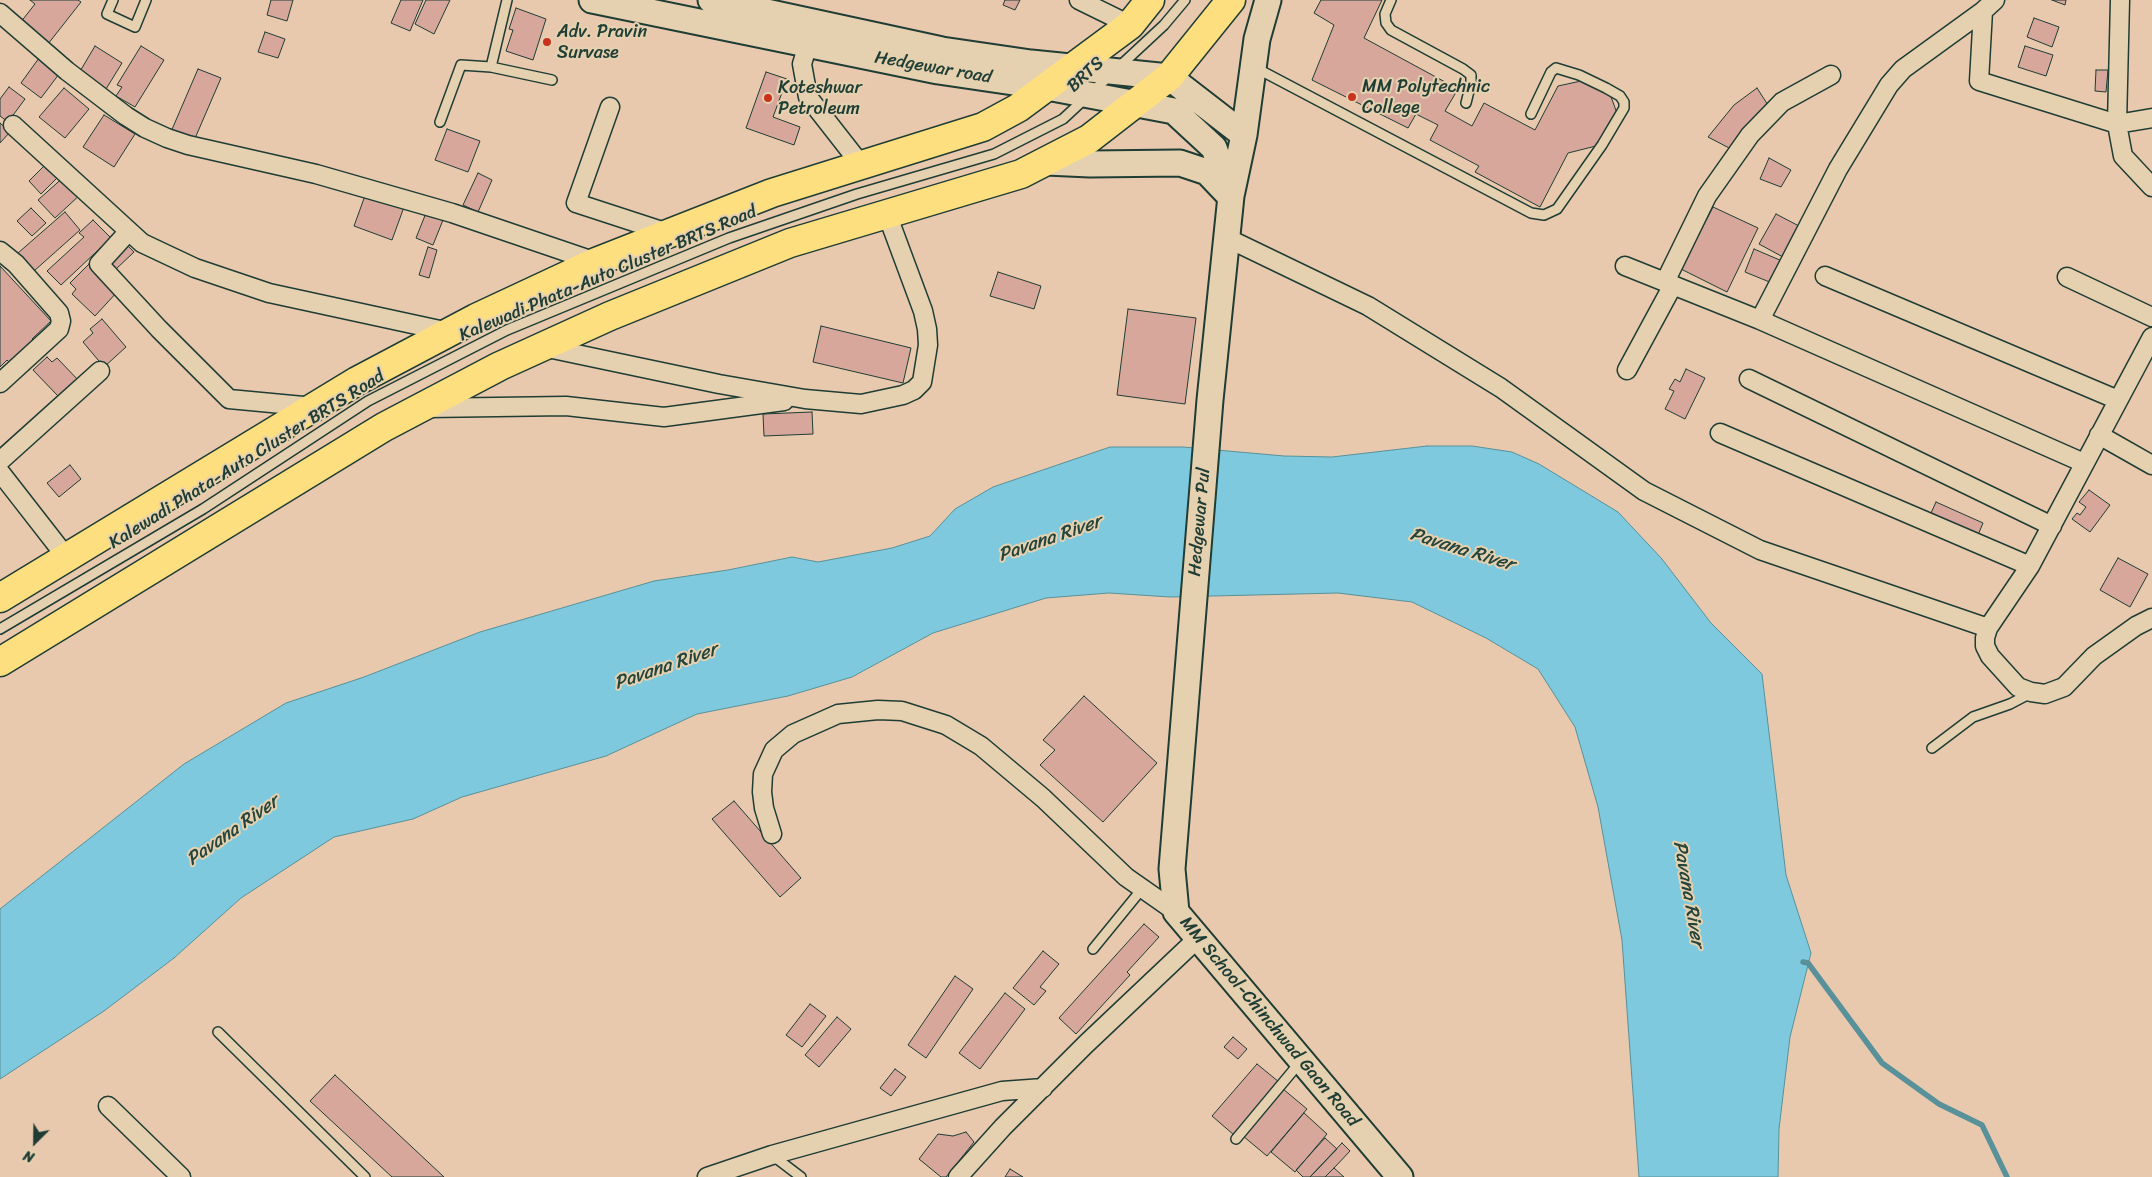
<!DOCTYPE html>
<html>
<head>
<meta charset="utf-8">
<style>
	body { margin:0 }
	#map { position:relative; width:2152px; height:1177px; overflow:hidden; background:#e8c9ae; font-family:Sriracha,sans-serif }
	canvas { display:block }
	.north { position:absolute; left:10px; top:1117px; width:50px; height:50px; -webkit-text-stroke:4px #e5d1af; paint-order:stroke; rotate:203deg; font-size:14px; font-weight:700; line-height:20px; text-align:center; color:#1f3d34 }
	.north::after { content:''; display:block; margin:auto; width:18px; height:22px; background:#1f3d34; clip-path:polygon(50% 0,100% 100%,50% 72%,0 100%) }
</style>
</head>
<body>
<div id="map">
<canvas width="2152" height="1177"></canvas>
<div class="north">N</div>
</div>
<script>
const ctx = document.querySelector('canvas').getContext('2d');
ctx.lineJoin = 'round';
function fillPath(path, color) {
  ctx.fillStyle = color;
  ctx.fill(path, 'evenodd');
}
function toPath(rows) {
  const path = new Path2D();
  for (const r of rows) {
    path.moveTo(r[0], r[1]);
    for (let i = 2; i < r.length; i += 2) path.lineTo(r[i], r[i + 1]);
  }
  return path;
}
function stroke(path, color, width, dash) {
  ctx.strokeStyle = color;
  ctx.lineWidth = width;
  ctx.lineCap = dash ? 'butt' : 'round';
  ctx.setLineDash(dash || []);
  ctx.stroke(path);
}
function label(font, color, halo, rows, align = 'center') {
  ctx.font = font + ' Sriracha,sans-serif';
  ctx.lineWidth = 4;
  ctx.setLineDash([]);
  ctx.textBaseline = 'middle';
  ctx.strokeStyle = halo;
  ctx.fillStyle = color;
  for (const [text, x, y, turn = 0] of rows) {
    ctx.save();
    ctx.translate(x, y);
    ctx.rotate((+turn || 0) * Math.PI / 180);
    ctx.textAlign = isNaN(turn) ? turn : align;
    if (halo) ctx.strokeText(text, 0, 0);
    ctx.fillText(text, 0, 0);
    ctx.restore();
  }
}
const water = toPath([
	[1427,446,1472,446,1512,452,1539,464,1618,512,1662,559,1711,623,1762,674,1786,875,1811,953,1790,1037,1779,1129,1778,1177,1639,1177,1622,940,1598,807,1575,727,1538,669,1486,638,1412,602,1338,593,1170,597,1109,593,1046,598,933,633,852,677,788,696,697,714,606,756,462,797,413,819,334,837,241,898,174,958,104,1011,0,1079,0,909,184,764,286,703,364,677,480,632,654,581,728,570,792,557,818,562,892,548,930,536,955,509,993,487,1110,447,1183,447,1284,456,1332,457,1427,446]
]);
fillPath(water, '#7ec9dd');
stroke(water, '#589199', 1);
stroke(toPath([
	[1803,962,1808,963,1882,1063,1939,1104,1982,1125,2007,1177]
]), '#589199', 5.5);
const building = toPath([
	[30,0,78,0,81,2,48,44,20,23,35,4,30,0],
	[271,0,293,0,287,21,267,15,271,0],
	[401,0,423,0,410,31,391,23,401,0],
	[426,0,450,0,434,34,415,24,426,0],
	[1005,0,1020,0,1015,10,1003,5,1005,0],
	[1321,0,1382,0,1364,38,1458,89,1445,111,1472,126,1484,103,1535,130,1558,86,1581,81,1610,94,1618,116,1600,145,1568,153,1540,207,1475,172,1479,166,1430,140,1438,125,1416,114,1408,128,1312,80,1334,25,1314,13,1321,0],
	[2052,0,2066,0,2065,5,2052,0],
	[516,8,546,19,533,60,506,51,513,30,509,29,516,8],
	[2034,18,2059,27,2052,47,2027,37,2034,18],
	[265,32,285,39,278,58,258,52,265,32],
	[95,46,122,63,106,89,79,73,95,46],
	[141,46,164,60,135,107,116,96,122,87,117,85,141,46],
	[2025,46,2053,55,2046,76,2018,67,2025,46],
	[39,58,59,74,41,98,21,83,39,58],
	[198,69,221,78,193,143,170,134,198,69],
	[2096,70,2108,70,2106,92,2095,91,2096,70],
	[766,72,787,79,773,117,800,127,794,145,746,128,766,72],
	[9,87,25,99,8,122,0,116,0,99,9,87],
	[64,88,89,109,65,138,39,117,64,88],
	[1757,88,1768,105,1744,129,1733,150,1708,137,1734,105,1757,88],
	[104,115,135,134,114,167,83,147,104,115],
	[0,123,10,132,0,143,0,123],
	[447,129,480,141,468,172,435,160,447,129],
	[1769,158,1791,170,1781,187,1760,179,1769,158],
	[50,160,62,173,41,194,29,181,50,160],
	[478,173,492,180,478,212,463,205,478,173],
	[66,175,82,193,55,218,38,200,66,175],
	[366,193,404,207,392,240,354,226,366,193],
	[1713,207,1758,228,1727,292,1681,269,1713,207],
	[31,208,46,223,32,236,17,221,31,208],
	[65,212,80,230,34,271,18,253,65,212],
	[426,213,443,220,433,245,416,238,426,213],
	[1776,214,1799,226,1783,257,1759,244,1776,214],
	[93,220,111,238,61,285,47,271,84,237,79,233,93,220],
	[118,236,134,252,115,270,99,254,118,236],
	[428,247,437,250,429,278,419,275,428,247],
	[1754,249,1782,261,1772,283,1745,272,1754,249],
	[89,264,118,291,95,316,72,294,76,289,70,283,89,264],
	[0,266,51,321,32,339,35,342,11,364,7,360,0,367,0,266],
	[998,272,1041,286,1034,309,990,296,998,272],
	[1128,309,1196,318,1185,404,1117,395,1128,309],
	[102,319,126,347,104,367,83,342,93,333,90,329,102,319],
	[821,326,911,348,903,383,813,362,821,326],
	[47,357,52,362,57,358,82,384,69,397,63,391,58,396,33,370,47,357],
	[1686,369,1705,378,1685,419,1665,409,1674,391,1669,389,1675,379,1680,382,1686,369],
	[812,412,813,434,764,436,763,414,812,412],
	[70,465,81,479,59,497,47,483,70,465],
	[2089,490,2110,505,2090,532,2072,519,2077,513,2080,515,2086,507,2079,502,2089,490],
	[1936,502,1983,523,1978,535,1931,513,1936,502],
	[2118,558,2148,574,2130,607,2100,590,2118,558],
	[1084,696,1157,763,1103,822,1040,765,1055,750,1043,740,1084,696],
	[734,801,801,878,780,897,712,819,734,801],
	[1144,924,1159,937,1127,972,1130,975,1076,1034,1059,1018,1144,924],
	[1043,951,1059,964,1040,987,1046,991,1034,1005,1013,988,1043,951],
	[955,976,973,989,926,1058,908,1045,955,976],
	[1005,993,1025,1009,980,1069,959,1053,1005,993],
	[810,1004,826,1016,802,1047,786,1035,810,1004],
	[837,1017,851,1029,819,1067,805,1055,837,1017],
	[1233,1037,1247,1049,1238,1059,1224,1047,1233,1037],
	[1257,1064,1279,1082,1234,1135,1212,1116,1257,1064],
	[895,1069,906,1077,891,1096,880,1088,895,1069],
	[335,1075,444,1177,392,1177,310,1101,335,1075],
	[1283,1089,1307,1109,1267,1156,1243,1136,1283,1089],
	[1304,1113,1327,1134,1295,1172,1271,1152,1304,1113],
	[966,1132,974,1142,946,1177,941,1177,919,1159,938,1134,953,1136,966,1132],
	[1325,1138,1337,1149,1310,1177,1303,1177,1296,1170,1325,1138],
	[1342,1143,1350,1151,1334,1168,1325,1177,1310,1177,1342,1143],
	[1334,1168,1344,1177,1325,1177,1334,1168],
	[1010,1169,1023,1177,1005,1177,1010,1169]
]);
fillPath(building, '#d7a79c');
stroke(building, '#1f3d34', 1);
const service = toPath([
	[113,0,107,14,135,27,146,0],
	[1391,0,1385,14,1386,23,1391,30,1463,69,1471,75,1471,83,1466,103],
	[491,67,507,0],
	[1256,68,1531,213,1544,215,1557,209,1602,145,1624,108,1624,102,1620,96,1606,88,1579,75,1556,68,1551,72,1531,114],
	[440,122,461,65,491,67,552,80],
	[0,629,203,509,368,401,507,330,729,238,857,194,994,154,1063,119,1164,25,1185,0],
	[1932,748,1973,717,2010,704,2031,693],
	[1093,949,1142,889],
	[218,1032,365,1177],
	[1236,1139,1301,1061],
	[772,1155,801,1177]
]);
const minor = toPath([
	[1079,0,1130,25],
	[2120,0,2117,124,2123,156,2152,187],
	[1983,11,1979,81,2117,124,2152,118],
	[0,13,67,71,126,116,145,128,167,138,188,145,316,174,452,213,596,262],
	[811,34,802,64,808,97,862,166],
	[610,107,576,203,668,233],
	[13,125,142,243,195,268,269,293,449,332],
	[129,231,99,264,159,329,229,399,314,407],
	[1227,238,1368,306,1501,388,1644,491,1760,550,1988,628],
	[0,251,16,264,59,313,61,321,59,329,0,383],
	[1625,266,1760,320,2084,463],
	[1825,276,2118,400],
	[2067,277,2152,317],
	[1665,282,1707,196,1750,135,1782,102,1831,75],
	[1760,320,1838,169,1889,85,1903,69,1983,11,1995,0],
	[2152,337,2030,566,1988,628,1985,638,1985,646,1990,656,2018,687,2031,692,2045,694,2064,687,2094,656,2136,626,2152,618],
	[543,347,719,384,805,399,861,404,903,395,914,390,922,382,928,345,927,329,923,311,887,214],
	[1627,370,1673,285],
	[1749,379,2052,526],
	[427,408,566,406,664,417,784,401],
	[1720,433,2030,566],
	[2099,435,2152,465],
	[0,461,100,371],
	[0,472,67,558],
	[772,834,764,808,762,792,763,774,774,750,793,734,838,714,878,710,902,711,946,725,981,746,1043,798,1126,877,1176,912],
	[108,1106,181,1177],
	[707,1177,772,1155,1002,1091,1043,1088],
	[958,1177,1003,1127,1086,1044,1197,939]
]);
const secondary = toPath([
	[592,0,938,71,1047,87,1174,111,1214,148,1231,196],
	[711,0,942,50,1031,63,1169,77,1244,135],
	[1268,0,1257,39,1244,135,1231,196,1210,400,1172,869,1176,912,1400,1177],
	[1046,162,1090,164,1180,163,1207,172,1227,193]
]);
const primary = toPath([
	[0,598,357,381,476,318,596,262,772,193,983,127,1018,108,1130,25,1150,0],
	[0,662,384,427,500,366,610,316,790,243,1021,174,1089,139,1169,77,1231,0]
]);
stroke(service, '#1f3d34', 12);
stroke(minor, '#1f3d34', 21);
stroke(secondary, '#1f3d34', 29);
stroke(primary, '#1f3d34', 31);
stroke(service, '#e5d1af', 9);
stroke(minor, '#e5d1af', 18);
stroke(secondary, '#e5d1af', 25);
stroke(primary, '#fedf80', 28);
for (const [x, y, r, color] of [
	[547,42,5,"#c8321e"],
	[1352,97,5,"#c8321e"],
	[768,98,5,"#c8321e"]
]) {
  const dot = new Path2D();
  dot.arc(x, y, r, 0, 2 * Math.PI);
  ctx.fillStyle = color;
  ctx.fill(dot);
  stroke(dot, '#e5d1af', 2);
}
label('18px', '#1f3d34', '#e5d1af', [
	["Adv. Pravin",557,32],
	["Survase",557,53],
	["MM Polytechnic",1362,87],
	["College",1362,108],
	["Koteshwar",778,88],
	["Petroleum",778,109]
], 'left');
label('18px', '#1f3d34', '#e5d1af', [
	["Hedgewar road",933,68,10],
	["BRTS",1086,75,-43],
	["Kalewadi Phata-Auto Cluster BRTS Road",608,274,-23],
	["Kalewadi Phata-Auto Cluster BRTS Road",247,460,-32],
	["Hedgewar Pul",1200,522,-85],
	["MM School-Chinchwad Gaon Road",1269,1022,50]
]);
label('italic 19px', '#24443c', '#e5d1af', [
	["Pavana River",1050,539,-19],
	["Pavana River",1462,550,17],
	["Pavana River",666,667,-19],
	["Pavana River",233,831,-35],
	["Pavana River",1688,894,80]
]);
</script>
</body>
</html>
